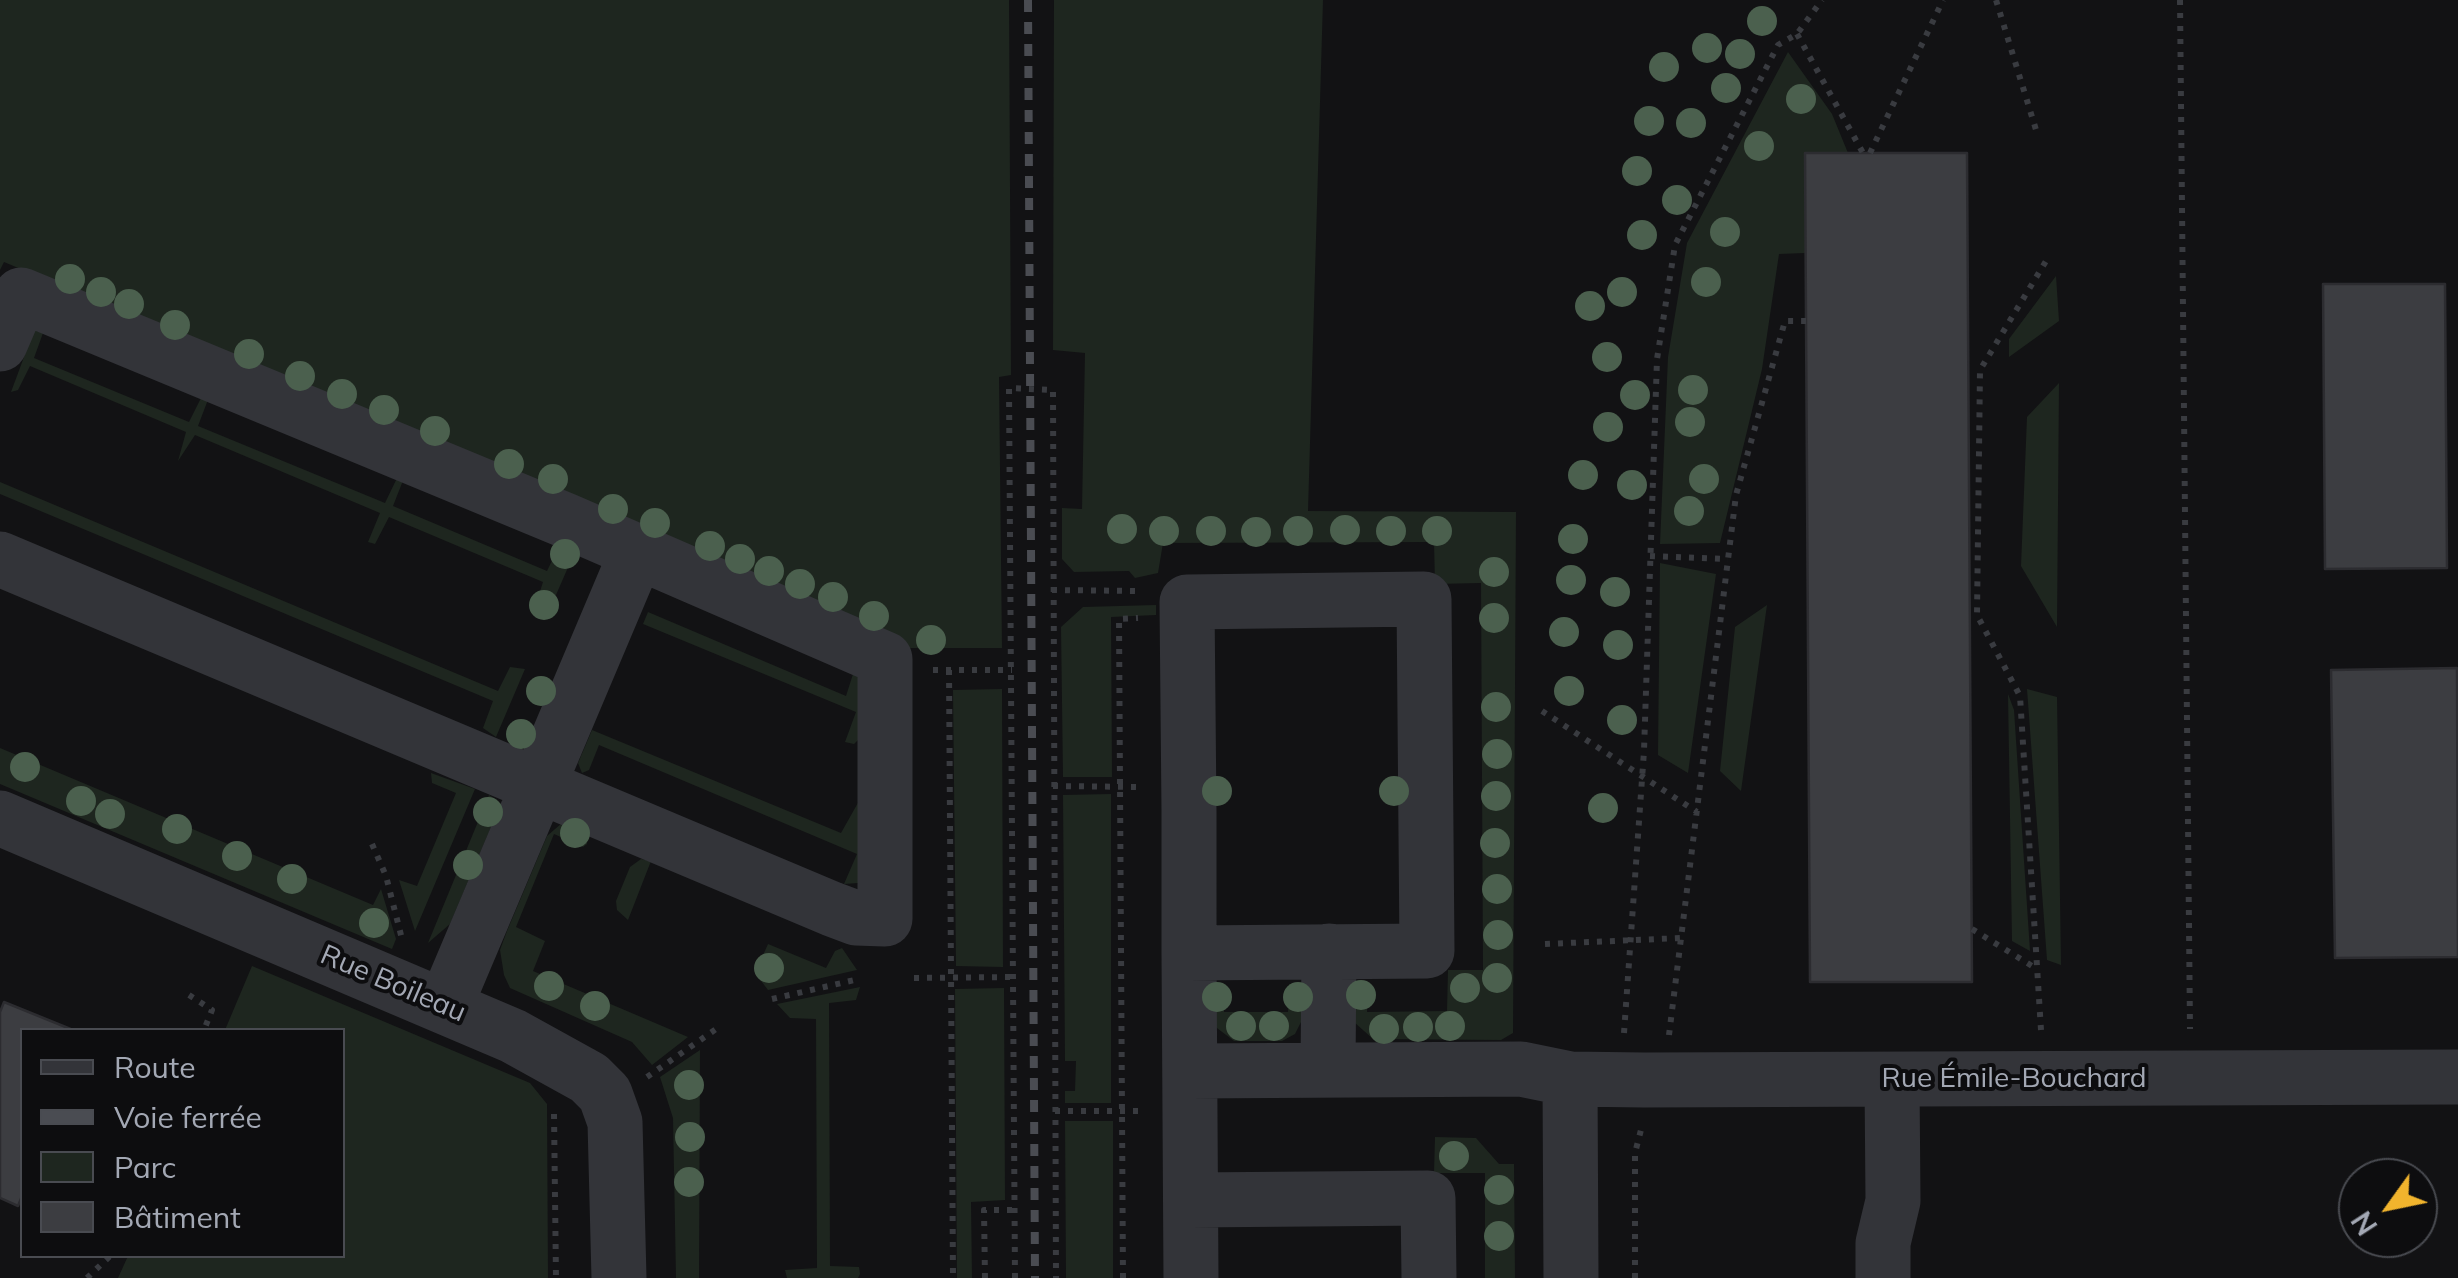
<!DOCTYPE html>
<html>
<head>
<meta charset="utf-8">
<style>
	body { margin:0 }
	#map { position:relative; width:2458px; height:1278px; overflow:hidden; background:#121214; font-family:Mulish,sans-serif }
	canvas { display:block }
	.legend { position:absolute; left:20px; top:1028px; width:325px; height:230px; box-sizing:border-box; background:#0d0d0f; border:2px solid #494b51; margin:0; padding:12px 18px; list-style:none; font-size:30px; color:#a3a8b4 }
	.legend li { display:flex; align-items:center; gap:20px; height:50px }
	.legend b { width:50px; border:2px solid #494b51 }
	.north { position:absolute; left:2338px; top:1158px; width:100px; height:100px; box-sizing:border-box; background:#0d0d0f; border:2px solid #494b51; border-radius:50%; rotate:237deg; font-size:28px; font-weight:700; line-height:40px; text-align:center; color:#a3a8b4 }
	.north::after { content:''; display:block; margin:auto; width:35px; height:45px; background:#f1b42d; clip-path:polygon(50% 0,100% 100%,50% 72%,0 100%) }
</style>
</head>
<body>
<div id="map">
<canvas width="2458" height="1278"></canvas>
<ul class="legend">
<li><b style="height:12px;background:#333439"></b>Route</li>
<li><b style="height:12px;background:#4a4c52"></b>Voie ferrée</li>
<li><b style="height:28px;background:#1e261f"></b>Parc</li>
<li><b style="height:28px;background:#3c3d41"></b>Bâtiment</li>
</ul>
<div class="north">N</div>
</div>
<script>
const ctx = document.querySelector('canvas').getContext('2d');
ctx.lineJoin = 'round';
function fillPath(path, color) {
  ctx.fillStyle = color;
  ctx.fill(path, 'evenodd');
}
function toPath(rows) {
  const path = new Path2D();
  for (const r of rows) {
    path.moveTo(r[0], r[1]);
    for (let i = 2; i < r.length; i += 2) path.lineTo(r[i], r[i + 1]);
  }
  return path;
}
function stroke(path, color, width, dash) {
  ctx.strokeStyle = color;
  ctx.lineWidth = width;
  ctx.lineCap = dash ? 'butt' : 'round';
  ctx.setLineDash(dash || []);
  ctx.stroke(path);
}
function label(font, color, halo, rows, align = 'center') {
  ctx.font = font + ' Mulish,sans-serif';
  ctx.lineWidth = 8;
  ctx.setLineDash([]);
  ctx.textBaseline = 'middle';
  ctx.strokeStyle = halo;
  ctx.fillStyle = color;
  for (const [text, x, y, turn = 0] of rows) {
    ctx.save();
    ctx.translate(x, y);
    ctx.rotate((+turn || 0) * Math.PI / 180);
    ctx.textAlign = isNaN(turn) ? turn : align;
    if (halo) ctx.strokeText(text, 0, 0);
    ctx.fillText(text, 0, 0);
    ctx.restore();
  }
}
fillPath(toPath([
	[0,0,1009,0,1011,375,999,377,1002,648,906,648,904,640,4,262,0,270],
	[1054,0,1323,0,1308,511,1516,512,1513,1033,1501,1040,1373,1039,1354,1022,1352,984,1367,984,1367,1012,1447,1011,1448,970,1483,970,1481,583,1435,584,1434,542,1163,543,1158,573,1135,578,1129,571,1074,572,1062,559,1062,508,1082,509,1085,353,1053,350],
	[1788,52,1832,114,1848,153,1805,154,1805,253,1779,254,1762,369,1720,543,1660,544,1668,357,1687,243],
	[2056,276,2059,321,2009,357,2009,339],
	[34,330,43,333,34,358,189,422,201,398,209,397,198,426,385,503,398,476,404,478,393,506,547,571,559,546,576,549,546,618,534,610,543,582,389,517,375,544,368,542,380,513,195,435,178,461,186,432,30,366,18,390,11,392],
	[2059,383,2057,627,2021,566,2027,417],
	[0,482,498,691,510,667,525,669,496,737,483,728,493,701,0,494],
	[1660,563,1716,574,1688,773,1658,755],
	[1156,605,1156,615,1111,617,1112,777,1063,777,1061,627,1083,607],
	[1767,605,1741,791,1720,771,1735,627],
	[648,612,846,696,853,674,860,669,860,738,854,744,845,742,856,712,643,624],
	[1002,689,1003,967,956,966,953,690],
	[2027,689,2057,697,2061,965,2047,960],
	[2008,694,2014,710,2030,951,2012,941],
	[592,730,841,833,859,801,858,883,844,884,857,854,599,745,589,770,582,773,578,763],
	[0,748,373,905,381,889,396,939,392,949,0,784],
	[431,773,475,789,415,931,399,880,417,886,456,793,432,783],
	[1111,794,1111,1103,1065,1103,1065,1091,1075,1091,1076,1061,1065,1061,1063,795],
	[489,795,495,799,497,813,450,924,428,943],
	[562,823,587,834,587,844,583,847,554,834,516,927,545,941,533,971,688,1037,652,1065,632,1042,510,988,504,975,500,950,507,931,547,836],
	[641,859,651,861,628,920,617,910,616,901,630,867],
	[768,944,826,968,835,951,842,948,857,970,768,990,755,973],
	[252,966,530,1083,547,1104,548,1278,118,1278,128,1256,342,1256,342,1030,225,1030],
	[1289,984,1304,984,1303,1018,1295,1034,1282,1041,1234,1041,1213,1025,1210,985,1224,985,1224,1012,1288,1012],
	[860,987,856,1000,829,1003,830,1266,859,1267,860,1274,858,1278,787,1278,785,1270,817,1268,816,1019,790,1018,777,1004],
	[1004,988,1005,1200,971,1202,972,1278,957,1278,955,989],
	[700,1050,699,1278,676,1278,673,1118,660,1077],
	[1065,1121,1113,1121,1113,1278,1066,1278],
	[1435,1137,1476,1138,1499,1164,1514,1164,1515,1278,1485,1278,1485,1173,1434,1173]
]), '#1e261f');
const building = toPath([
	[1805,153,1967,153,1972,982,1810,982,1805,153],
	[2323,284,2445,284,2447,568,2325,569,2323,284],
	[2457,668,2458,957,2335,958,2331,670,2457,668],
	[4,1002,73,1030,22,1030,22,1196,18,1206,0,1198,0,1012,4,1002]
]);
fillPath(building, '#3c3d41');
stroke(building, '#2c2c30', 2.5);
stroke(toPath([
	[1996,0,2037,133],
	[2180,0,2190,1029],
	[1797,34,1863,153],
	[1870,153,1943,0],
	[1650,556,1728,559],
	[1052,590,1141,591],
	[933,670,1012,670],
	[949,670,953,1278],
	[1542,711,1697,812],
	[1053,786,1141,787],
	[372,844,386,876,402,939],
	[1972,929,2037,969],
	[1545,944,1681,938],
	[914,978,1013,977],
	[189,995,212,1010,204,1030],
	[772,999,859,979],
	[2041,1030,2020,696,1977,615,1980,370,2046,261],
	[1624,1033,1644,751,1657,359,1675,245,1778,45,1797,34,1822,0],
	[1669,1035,1736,495,1785,321,1806,321],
	[647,1077,719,1027],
	[1055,1111,1143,1111],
	[554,1114,556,1278],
	[87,1278,110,1256],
	[985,1278,984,1210,1014,1210],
	[1015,1278,1009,388,1053,390,1056,1278],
	[1123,1278,1119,619,1138,618],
	[1635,1278,1635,1153,1642,1126]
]), '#393b40', 6, [5, 8]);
stroke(toPath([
	[0,344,21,295,567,521,885,659,885,919,856,918,832,909,0,559],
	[0,818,513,1036,589,1078,605,1094,615,1122,619,1278],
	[1189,953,1427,951,1424,599,1187,602,1189,812,1189,953,1191,1278],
	[445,1006,637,552],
	[1328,1069,1329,951],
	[1190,1071,1521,1069,1570,1079,1644,1080,2458,1077],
	[1570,1079,1571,1278],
	[1191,1200,1428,1198,1429,1278],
	[1883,1278,1883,1243,1893,1201,1892,1080]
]), '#333439', 55);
stroke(toPath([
	[1028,0,1035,1278]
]), '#4a4c52', 8, [12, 10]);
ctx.fillStyle = '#4b604e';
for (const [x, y] of [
	[1762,21],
	[1707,48],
	[1740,54],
	[1664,67],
	[1726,88],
	[1801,99],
	[1649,121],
	[1691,123],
	[1759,146],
	[1637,171],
	[1677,200],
	[1725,232],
	[1642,235],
	[70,279],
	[1706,282],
	[101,292],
	[1622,292],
	[129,304],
	[1590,306],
	[175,325],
	[249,354],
	[1607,357],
	[300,376],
	[1693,390],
	[342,394],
	[1635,395],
	[384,410],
	[1690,422],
	[1608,427],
	[435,431],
	[509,464],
	[1583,475],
	[553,479],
	[1704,479],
	[1632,485],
	[613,509],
	[1689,511],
	[655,523],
	[1122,529],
	[1345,530],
	[1164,531],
	[1211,531],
	[1298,531],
	[1391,531],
	[1437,531],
	[1256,532],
	[1573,539],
	[710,546],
	[565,554],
	[740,559],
	[769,571],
	[1494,572],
	[1571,580],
	[800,584],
	[1615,592],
	[833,597],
	[544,605],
	[874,616],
	[1494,618],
	[1564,632],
	[931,640],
	[1618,645],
	[541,691],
	[1569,691],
	[1496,707],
	[1622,720],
	[521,734],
	[1497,754],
	[25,767],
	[1217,791],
	[1394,791],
	[1496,796],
	[81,801],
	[1603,808],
	[488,812],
	[110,814],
	[177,829],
	[575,833],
	[1495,843],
	[237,856],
	[468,865],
	[292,879],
	[1497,889],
	[374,923],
	[1498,935],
	[769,968],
	[1497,978],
	[549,986],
	[1465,988],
	[1361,995],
	[1217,997],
	[1298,997],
	[595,1006],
	[1241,1026],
	[1274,1026],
	[1450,1026],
	[1418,1027],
	[1384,1029],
	[689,1085],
	[690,1137],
	[1454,1156],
	[689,1182],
	[1499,1190],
	[1499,1236]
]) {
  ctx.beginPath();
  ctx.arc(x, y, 15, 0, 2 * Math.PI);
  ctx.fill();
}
label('28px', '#a3a8b4', '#0d0d0f', [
	["Rue Boileau",393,984,23],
	["Rue Émile-Bouchard",2014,1079]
]);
</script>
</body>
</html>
